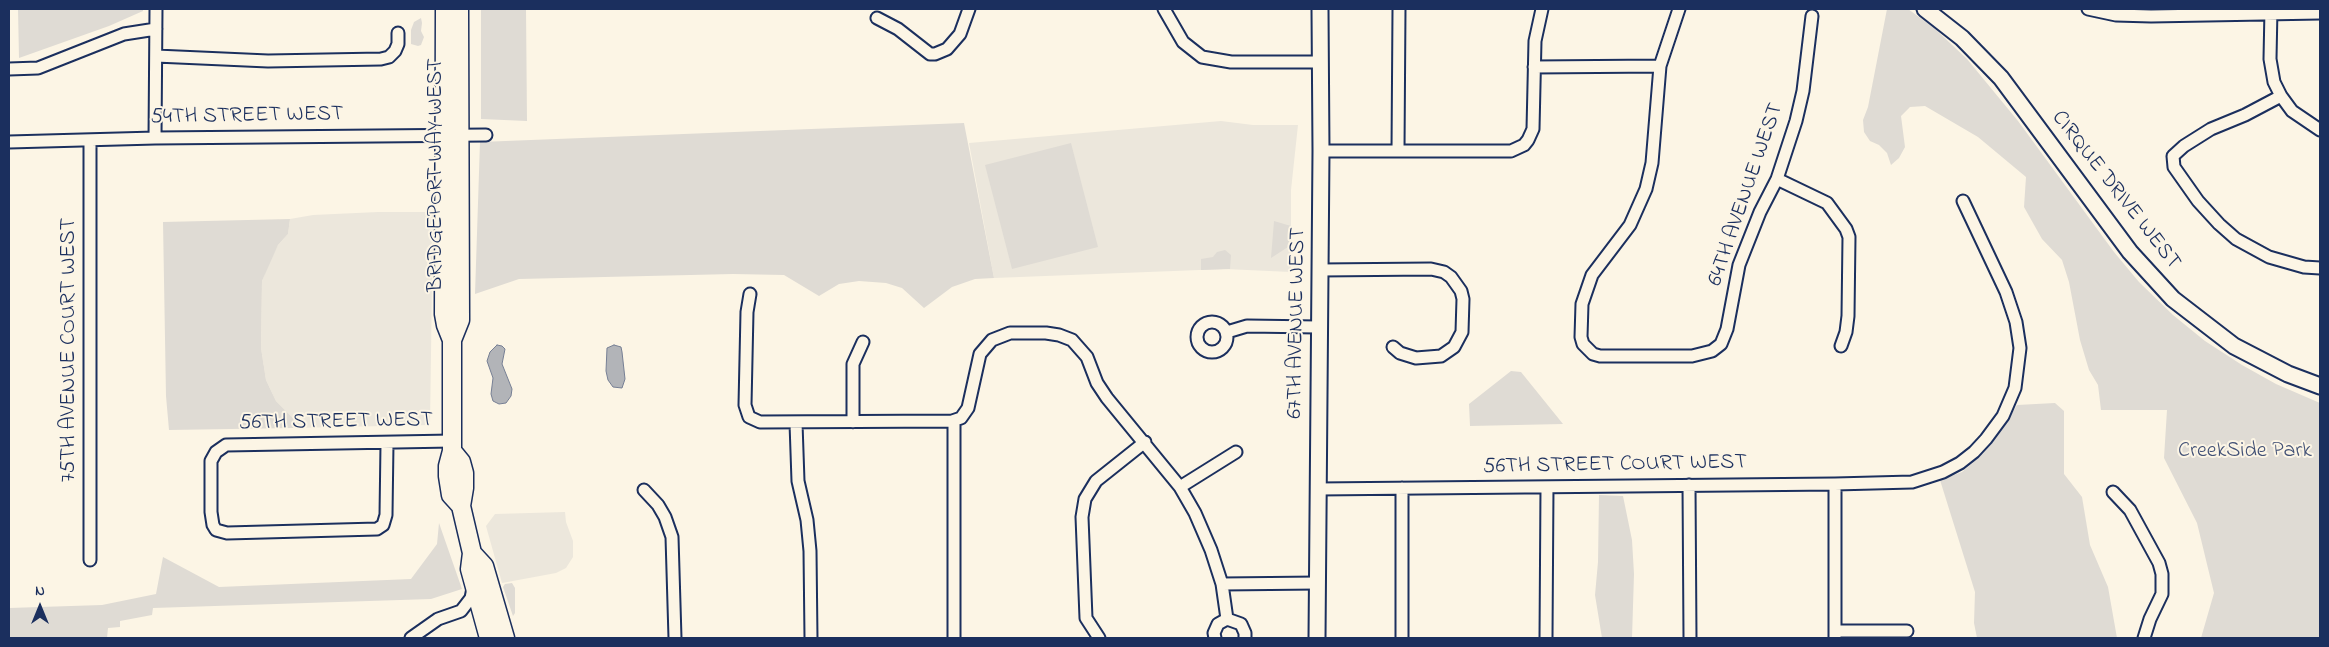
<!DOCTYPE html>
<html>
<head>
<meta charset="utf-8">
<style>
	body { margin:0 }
	#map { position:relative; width:2329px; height:647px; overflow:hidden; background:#fcf5e5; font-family:"Indie Flower",sans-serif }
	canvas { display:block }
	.frame { position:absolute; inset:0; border:10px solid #1b2f5e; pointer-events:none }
	.north { position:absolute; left:15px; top:582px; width:50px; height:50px; -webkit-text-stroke:4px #fcf5e5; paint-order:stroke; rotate:0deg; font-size:14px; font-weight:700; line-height:20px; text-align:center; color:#1b2f5e }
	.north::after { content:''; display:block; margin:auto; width:18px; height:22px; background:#1b2f5e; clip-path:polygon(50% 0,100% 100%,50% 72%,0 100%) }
</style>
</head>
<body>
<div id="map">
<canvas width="2329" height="647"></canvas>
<div class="frame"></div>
<div class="north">N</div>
</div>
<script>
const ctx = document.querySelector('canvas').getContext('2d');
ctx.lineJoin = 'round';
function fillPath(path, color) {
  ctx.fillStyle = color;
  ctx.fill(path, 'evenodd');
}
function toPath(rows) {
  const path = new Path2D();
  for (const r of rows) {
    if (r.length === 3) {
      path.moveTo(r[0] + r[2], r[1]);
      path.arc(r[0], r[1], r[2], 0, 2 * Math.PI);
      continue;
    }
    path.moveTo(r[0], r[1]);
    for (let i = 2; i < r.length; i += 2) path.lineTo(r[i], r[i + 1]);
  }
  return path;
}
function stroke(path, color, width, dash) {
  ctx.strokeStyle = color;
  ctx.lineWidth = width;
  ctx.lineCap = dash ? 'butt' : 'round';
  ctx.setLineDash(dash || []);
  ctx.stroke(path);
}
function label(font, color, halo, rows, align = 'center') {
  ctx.font = font + ' "Indie Flower",sans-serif';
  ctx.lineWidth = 4;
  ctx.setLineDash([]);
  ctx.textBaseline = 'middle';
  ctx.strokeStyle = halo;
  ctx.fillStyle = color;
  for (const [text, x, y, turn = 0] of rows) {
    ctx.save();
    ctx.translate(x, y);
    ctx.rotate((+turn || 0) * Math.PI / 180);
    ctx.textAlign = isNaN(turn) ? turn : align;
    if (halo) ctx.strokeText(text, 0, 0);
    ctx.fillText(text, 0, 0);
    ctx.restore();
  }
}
fillPath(toPath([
	[1221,121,1253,125,1298,125,1291,190,1291,272,1225,269,994,278,969,143],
	[378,212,433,212,430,425,293,428,294,419,276,401,266,380,261,348,262,281,270,260,278,245,288,234,290,219,313,215],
	[565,512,566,522,573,541,573,557,566,568,556,573,502,583,486,526,495,514]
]), '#ece7dc');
fillPath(toPath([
	[18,9,143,9,143,11,109,26,19,58],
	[481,9,526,9,527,121,481,119],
	[1887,9,1908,9,1934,28,1967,59,2018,121,2114,252,2139,282,2173,315,2205,341,2242,365,2276,384,2320,403,2320,638,2201,638,2214,593,2197,523,2164,458,2167,410,2101,410,2098,385,2089,370,2080,340,2069,282,2062,260,2042,239,2024,207,2026,177,1978,137,1925,106,1910,107,1901,116,1905,147,1899,158,1891,165,1887,153,1879,145,1870,141,1864,132,1863,120,1868,107],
	[421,18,422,23,421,31,424,37,421,45,418,46,411,44,411,30,414,22],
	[964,123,994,278,975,279,952,287,924,308,902,288,886,283,859,281,839,284,819,296,784,275,733,274,519,279,475,294,480,142],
	[1071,143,1098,247,1012,269,985,165],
	[290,219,288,234,278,245,262,281,261,348,266,380,276,401,294,419,293,428,169,430,166,396,163,222],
	[1274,221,1291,226,1291,245,1271,258],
	[1225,250,1231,255,1230,269,1201,270,1201,259,1213,257,1217,252],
	[1511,371,1521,372,1563,424,1470,426,1469,404],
	[2055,403,2064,411,2064,474,2082,497,2090,545,2108,587,2117,638,1977,638,1974,623,1975,592,1940,480,1962,472,1976,460,1992,443,2017,405],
	[1599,495,1623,496,1632,540,1634,574,1632,638,1602,638,1595,595,1598,562],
	[439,523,462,589,431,599,153,608,152,615,120,621,120,627,108,628,107,638,9,638,9,608,102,605,156,594,163,557,219,587,411,579,437,544],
	[512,583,515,588,515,613,513,616,503,587,505,584]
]), '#dfdbd4');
const water = toPath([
	[497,345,502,346,505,349,502,364,512,389,511,396,506,403,499,404,493,401,491,394,493,378,487,361,490,352,497,345],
	[614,345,621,347,622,352,625,379,622,388,613,387,608,380,606,371,607,348,614,345]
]);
fillPath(water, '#b2b4b8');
stroke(water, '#767f94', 1);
const street = toPath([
	[1164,9,1183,42,1202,57,1231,62,1321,62],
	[1679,9,1660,66,1652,163,1646,189,1630,225,1592,275,1582,304,1581,337,1583,344,1593,354,1600,356,1692,356,1712,351,1721,344,1727,329,1739,265,1760,212,1777,179,1796,121,1803,91,1812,16],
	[2088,9,2116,15,2151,16,2320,13],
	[2271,9,2270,59,2274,82,2281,96,2292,111,2320,130],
	[877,18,898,29,930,54,935,54,947,49,960,34,969,9],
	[156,56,268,61,381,59,389,57,395,51,398,44,398,33],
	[1534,67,1660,66],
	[9,69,38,68,124,34,156,29],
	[2281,96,2245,115,2211,129,2184,146,2173,156,2174,167,2198,201,2219,224,2236,239,2269,257,2304,267,2320,268],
	[155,138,156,9],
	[9,142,155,138,486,135],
	[1398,150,1399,9],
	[1321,151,1511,151,1524,145,1528,140,1533,129,1535,41,1542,9],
	[1777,179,1827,203,1846,229,1849,237,1848,316,1846,332,1841,346],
	[1320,270,1431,269,1444,272,1451,277,1461,291,1463,299,1462,332,1454,347,1441,356,1416,358,1400,353,1393,347],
	[750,294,747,312,745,405,749,417,760,422,952,421,961,418,968,408,980,354,992,340,1010,333,1046,333,1059,335,1072,340,1087,357,1097,383,1107,398,1180,487,1195,513,1211,550,1222,584,1227,619],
	[1212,337,15],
	[1227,332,1247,326,1318,327],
	[954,421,954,638],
	[853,422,853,364,863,342],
	[796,423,798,481,807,520,810,551,811,638],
	[387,444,386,515,383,525,377,529,227,533,216,530,213,525,211,512,211,461,216,452,226,445,452,441],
	[1835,484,1835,638],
	[1689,485,1690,638],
	[1180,487,1236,452],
	[1318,489,1835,484,1912,482,1943,472,1960,463,1974,452,1986,439,2003,416,2015,388,2020,348,2016,322,2006,292,1963,201],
	[644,490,658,505,665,517,672,537,675,638],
	[2113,492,2130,510,2159,563,2162,574,2162,594,2150,619,2144,638],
	[90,560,90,140],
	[1222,584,1318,583],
	[1835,631,1907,631],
	[411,638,438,619,461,611,471,598,473,588],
	[1099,638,1086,618,1082,517,1085,499,1096,481,1145,442],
	[1215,638,1214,633,1218,624,1227,619,1241,624,1245,633,1245,638],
	[1402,638,1402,488],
	[1546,638,1547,487]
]);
const secondary = toPath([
	[1925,9,1962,38,2001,78,2130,252,2173,299,2234,346,2288,374,2320,386],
	[1317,638,1321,151,1320,9]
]);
const primary = toPath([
	[445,9,444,314,446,325,452,340,452,451,448,466,448,476,451,495,461,506],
	[452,340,460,320,459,9],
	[452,451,461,462,464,473,464,488,461,506,472,553,470,569,489,638],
	[472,553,484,566,505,638]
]);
stroke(street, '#1b2f5e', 15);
stroke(secondary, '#1b2f5e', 19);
stroke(primary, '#1b2f5e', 21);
stroke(street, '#fcf5e5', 11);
stroke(secondary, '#fcf5e5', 15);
stroke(primary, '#fcf5e5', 18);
label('22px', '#1b2f5e', '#fcf5e5', [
	["54TH STREET WEST",247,117,-1],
	["BRIDGEPORT WAY WEST",437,175,-90],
	["CIRQUE DRIVE WEST",2115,191,52],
	["64TH AVENUE WEST",1747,195,-71],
	["67TH AVENUE WEST",1298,323,-89],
	["75TH AVENUE COURT WEST",70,350,-90],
	["56TH STREET WEST",336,423,-1],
	["56TH STREET COURT WEST",1615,466,-1]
]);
label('22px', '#425176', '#fcf5e5', [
	["CreekSide Park",2245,452]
]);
</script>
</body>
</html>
